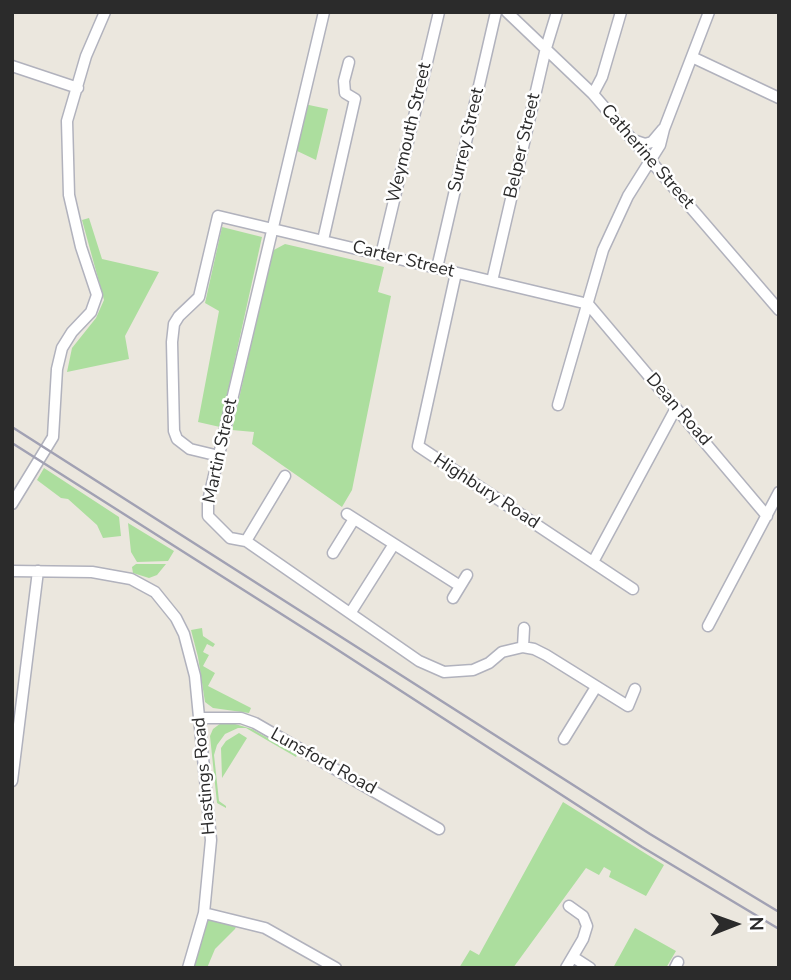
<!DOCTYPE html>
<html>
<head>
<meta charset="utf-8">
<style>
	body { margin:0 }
	#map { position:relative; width:791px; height:980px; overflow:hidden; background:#ebe7de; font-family:"Nunito Sans",sans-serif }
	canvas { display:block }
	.frame { position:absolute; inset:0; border:14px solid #2b2b2b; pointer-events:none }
	.north { position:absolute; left:700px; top:889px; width:70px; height:70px; -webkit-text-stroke:5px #fff; paint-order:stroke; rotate:89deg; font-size:19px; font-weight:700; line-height:28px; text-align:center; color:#2b2b2b }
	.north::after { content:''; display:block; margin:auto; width:24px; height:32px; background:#2b2b2b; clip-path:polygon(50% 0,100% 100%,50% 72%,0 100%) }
</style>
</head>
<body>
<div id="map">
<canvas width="791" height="980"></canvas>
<div class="frame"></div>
<div class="north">N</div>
</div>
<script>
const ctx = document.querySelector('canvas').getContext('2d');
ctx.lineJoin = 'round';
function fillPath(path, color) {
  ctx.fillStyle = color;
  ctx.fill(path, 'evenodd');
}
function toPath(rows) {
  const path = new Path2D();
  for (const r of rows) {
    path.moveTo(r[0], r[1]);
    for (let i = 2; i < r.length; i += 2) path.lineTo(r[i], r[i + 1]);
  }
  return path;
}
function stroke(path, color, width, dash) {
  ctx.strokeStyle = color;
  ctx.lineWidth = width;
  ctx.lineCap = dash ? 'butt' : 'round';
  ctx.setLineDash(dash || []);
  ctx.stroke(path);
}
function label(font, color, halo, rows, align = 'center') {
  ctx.font = font + ' "Nunito Sans",sans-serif';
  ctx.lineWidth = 5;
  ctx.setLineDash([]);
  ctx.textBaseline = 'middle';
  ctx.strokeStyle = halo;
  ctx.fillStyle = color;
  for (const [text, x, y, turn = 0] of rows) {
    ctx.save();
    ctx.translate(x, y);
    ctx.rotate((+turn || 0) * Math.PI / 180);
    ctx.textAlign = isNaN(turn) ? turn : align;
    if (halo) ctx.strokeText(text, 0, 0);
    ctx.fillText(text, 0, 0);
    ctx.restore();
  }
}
fillPath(toPath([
	[304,104,328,109,316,160,293,149],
	[89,218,102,259,159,272,125,336,129,359,67,372,72,348,96,318,104,300,82,220],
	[222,227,262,237,220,427,198,422,219,311,205,303],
	[285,244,384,267,378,292,391,296,352,490,342,507,252,444,254,432,232,430,272,251],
	[44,468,119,517,121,536,103,538,97,525,68,499,61,498,37,480],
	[128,523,174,551,168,561,137,562,131,552],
	[136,564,166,564,157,575,149,578,133,573,132,567],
	[202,628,203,636,215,644,213,647,207,644,203,652,209,655,203,666,215,673,208,686,251,708,249,713,213,708,205,702,198,657,191,630],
	[221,723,235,724,252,729,297,755,296,757,246,728,238,728,225,734,217,745,214,755,219,801,226,806,226,808,217,803,210,736,213,729],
	[239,733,247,738,222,778,221,748,226,741],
	[563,802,664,865,646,896,609,877,611,871,604,867,599,875,586,868,513,968,459,968,470,950,479,955],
	[204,913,238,922,235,929,215,949,207,968,186,968],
	[635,928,676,951,666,968,613,968]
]), '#acde9e');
const minor = toPath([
	[324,12,208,501,208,516,230,538,246,541,419,661,444,672,473,670,489,663,502,652,523,647,534,649,546,655,628,706,635,689],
	[507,12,593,94,779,310],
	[692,57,779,98],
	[12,66,78,88],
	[593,94,602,77,621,12],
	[636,141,645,144,652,142,663,129],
	[323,240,355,99,345,93,344,81,349,62],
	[381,255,439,12],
	[437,268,496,12],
	[456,273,418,446,633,589],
	[492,281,546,48,557,12],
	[588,304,767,516],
	[558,405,603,250,628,196,660,145,664,129,709,12],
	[219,456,190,449,177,439,174,431,172,342,174,324,179,316,199,297,218,216,588,304],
	[12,504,53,437,57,369,62,348,72,332,91,312,97,295,81,247,69,195,67,121,86,56,105,12],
	[347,514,460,586],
	[246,541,285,476],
	[333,553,354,519],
	[593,562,676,408],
	[12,571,92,572,131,579,155,592,176,618,184,634,195,676,211,840,204,913,188,968],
	[453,598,467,575],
	[351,612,394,544],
	[708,626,779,492],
	[523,647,524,628],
	[200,718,241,718,255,723,439,829],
	[564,739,596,687],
	[12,781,38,571],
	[204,913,265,928,336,968],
	[573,957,590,968],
	[566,968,583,939,587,926,583,916,569,906],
	[675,968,678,962]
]);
stroke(minor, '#b1b2bd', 13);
stroke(minor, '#fff', 10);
stroke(toPath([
	[12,427,650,834,779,912],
	[12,443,327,643,642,847,779,929]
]), '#a1a1b3', 2.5);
label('18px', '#2b2b2b', '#fff', [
	["Weymouth Street",410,133,-77],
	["Surrey Street",467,140,-77],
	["Belper Street",523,146,-77],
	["Catherine Street",647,157,49],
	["Carter Street",403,260,14],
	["Dean Road",678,410,49],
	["Martin Street",221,451,-78],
	["Highbury Road",486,492,33],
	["Lunsford Road",323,762,29],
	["Hastings Road",205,776,-95]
]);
</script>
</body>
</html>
